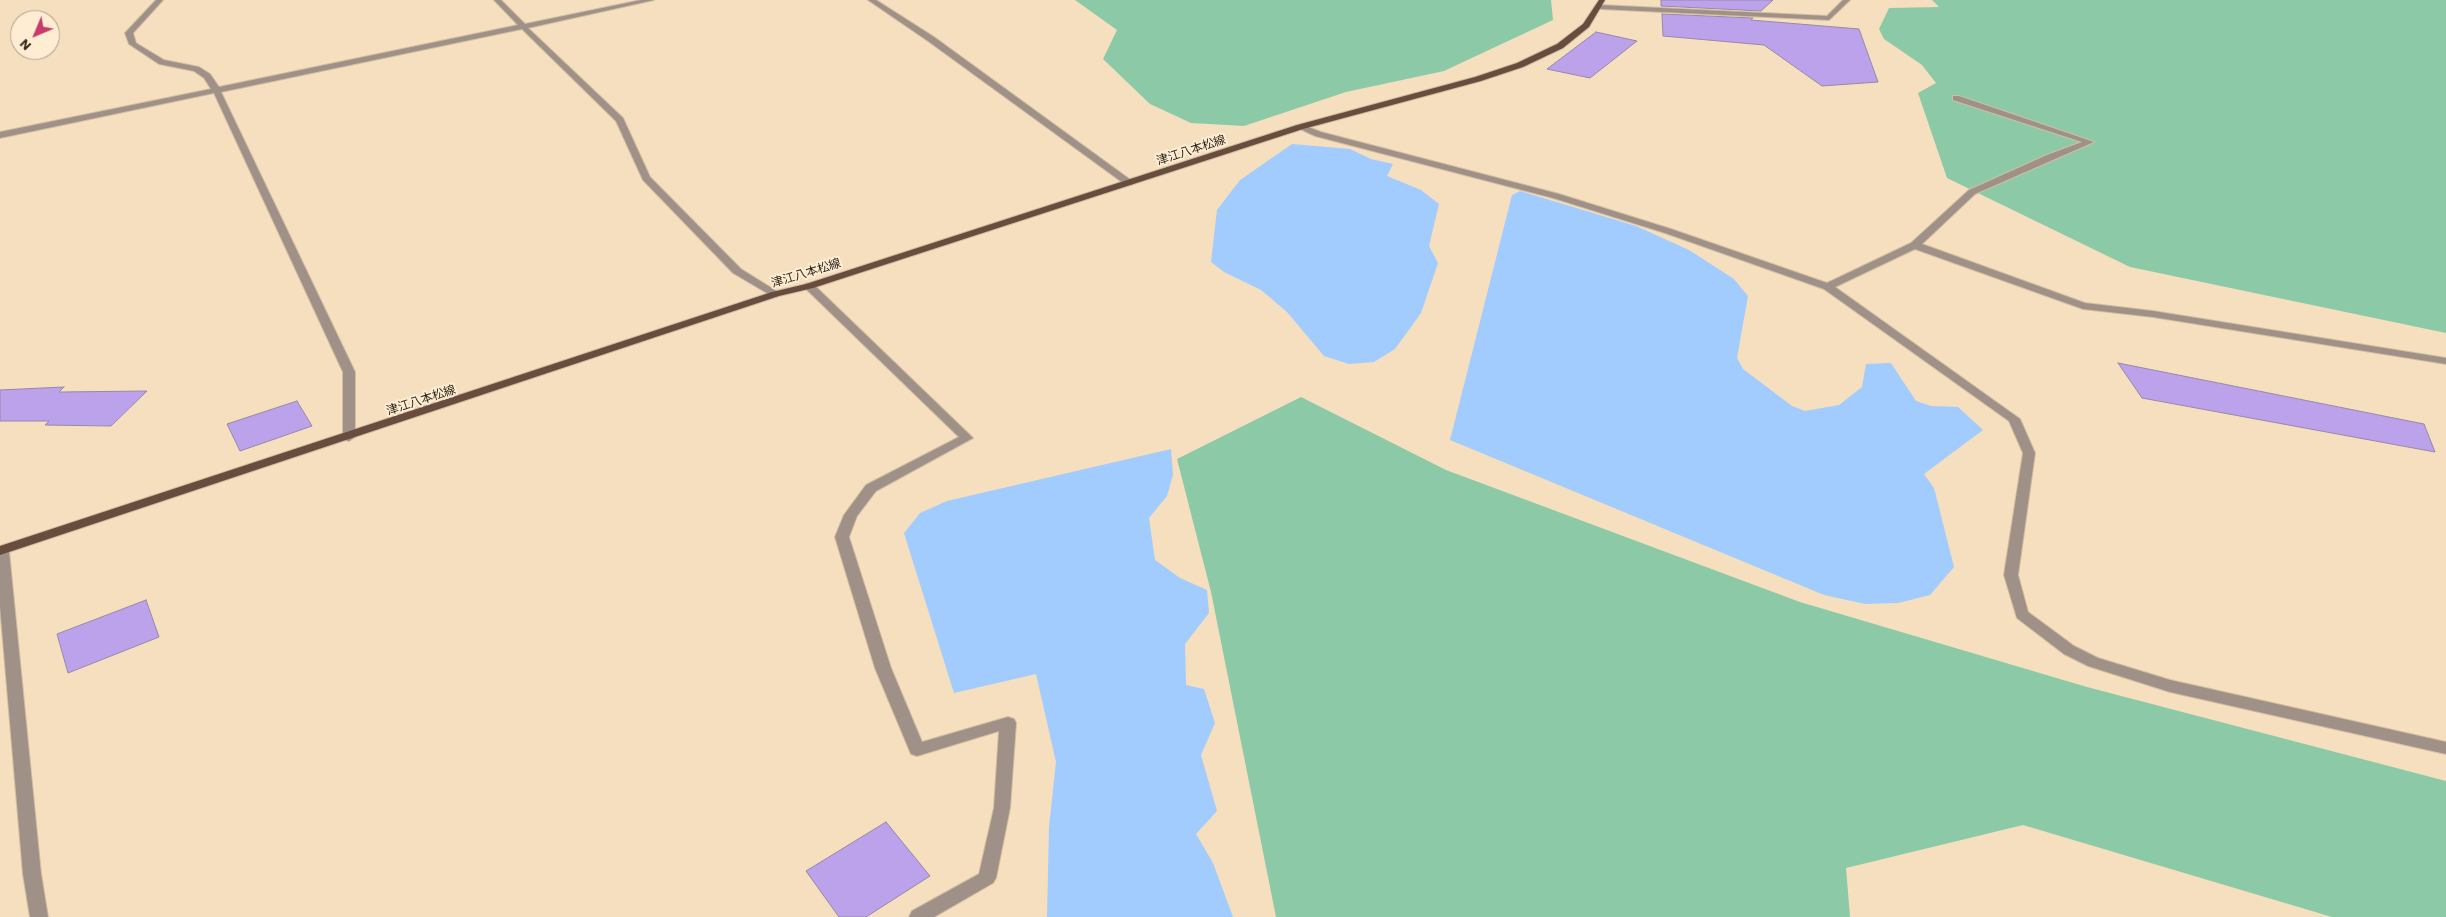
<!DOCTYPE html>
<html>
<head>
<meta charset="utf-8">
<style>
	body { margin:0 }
	#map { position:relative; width:2446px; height:917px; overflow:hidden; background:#f5dfbf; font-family:Barlow,sans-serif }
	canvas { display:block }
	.north { position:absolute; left:10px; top:10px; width:50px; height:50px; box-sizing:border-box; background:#ffedd3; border:1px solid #ab9d88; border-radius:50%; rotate:225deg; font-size:14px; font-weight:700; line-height:20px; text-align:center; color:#2d2518 }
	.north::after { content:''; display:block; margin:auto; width:18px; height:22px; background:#c73a6b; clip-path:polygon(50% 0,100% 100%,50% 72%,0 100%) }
</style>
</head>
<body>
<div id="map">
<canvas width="2446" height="917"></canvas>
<div class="north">N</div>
</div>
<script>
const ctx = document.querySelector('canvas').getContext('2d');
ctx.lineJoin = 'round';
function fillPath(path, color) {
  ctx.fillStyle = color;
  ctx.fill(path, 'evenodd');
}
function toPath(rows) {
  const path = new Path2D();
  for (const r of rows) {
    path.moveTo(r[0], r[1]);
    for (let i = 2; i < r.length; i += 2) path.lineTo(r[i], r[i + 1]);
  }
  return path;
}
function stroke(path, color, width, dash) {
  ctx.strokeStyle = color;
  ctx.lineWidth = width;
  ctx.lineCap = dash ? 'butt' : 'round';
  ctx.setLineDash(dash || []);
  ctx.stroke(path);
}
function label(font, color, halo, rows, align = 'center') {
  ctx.font = font + ' Barlow,"Noto Sans JP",sans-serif';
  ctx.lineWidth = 4;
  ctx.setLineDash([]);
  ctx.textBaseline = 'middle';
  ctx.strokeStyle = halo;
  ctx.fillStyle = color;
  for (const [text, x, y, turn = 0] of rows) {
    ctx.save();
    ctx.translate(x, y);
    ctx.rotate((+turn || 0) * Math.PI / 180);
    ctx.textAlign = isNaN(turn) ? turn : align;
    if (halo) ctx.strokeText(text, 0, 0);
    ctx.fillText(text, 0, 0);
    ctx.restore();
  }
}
fillPath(toPath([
	[1075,0,1551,0,1553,20,1444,71,1346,92,1244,126,1191,123,1150,104,1103,59,1117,30],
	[1932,0,2446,0,2446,333,2130,267,1947,178,1918,93,1936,83,1922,65,1884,39,1879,29,1889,8,1939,7],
	[1301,397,1446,470,1800,602,2087,687,2446,781,2446,917,2332,917,2023,825,1846,868,1850,917,1276,917,1211,592,1177,459]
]), '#8ccaa7');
fillPath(toPath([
	[1292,144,1350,149,1371,159,1393,164,1387,176,1421,190,1439,204,1429,246,1438,263,1421,313,1395,349,1374,362,1349,364,1324,356,1287,312,1261,290,1224,272,1211,262,1217,210,1240,180],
	[1520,191,1636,226,1689,250,1734,279,1748,296,1737,358,1743,369,1792,406,1805,411,1839,405,1862,387,1866,364,1891,363,1916,401,1931,406,1958,407,1983,430,1924,474,1934,488,1954,567,1930,595,1898,603,1865,604,1824,595,1450,440,1512,195],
	[1171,449,1173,475,1167,496,1149,518,1155,560,1180,578,1207,590,1209,613,1185,644,1186,685,1204,689,1215,723,1201,755,1217,811,1196,834,1213,863,1233,917,1047,917,1049,827,1056,762,1036,674,954,693,904,533,920,513,947,501]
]), '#a1ccfd');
const building = toPath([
	[1661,0,1773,0,1761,11,1661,6,1661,0],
	[1662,14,1753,18,1751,20,1859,29,1878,82,1822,86,1764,45,1663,36,1662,14],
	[1596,32,1637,41,1590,78,1547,69,1596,32],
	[2118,363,2424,424,2435,452,2142,398,2118,363],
	[64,387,59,392,147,391,111,426,45,425,49,421,0,421,0,390,64,387],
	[297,401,312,426,240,451,227,424,297,401],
	[146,600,159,637,68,673,57,634,146,600],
	[886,822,930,876,866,917,839,917,806,871,886,822]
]);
fillPath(building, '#bca2ea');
stroke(building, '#9489aa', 1);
const minor = toPath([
	[156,0,163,0,133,33,136,43,164,60,199,67,210,74,219,87,518,25,494,0,501,0,525,24,641,0,654,0,528,28,623,118,650,177,741,269,781,294,776,297,772,296,733,273,643,180,616,121,522,29,221,92,355,372,355,437,349,441,345,440,343,437,343,372,214,93,0,138,0,132,211,89,204,78,194,71,159,64,129,44,125,33,156,0],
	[868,0,876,0,934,37,1132,181,1132,185,1126,185,928,41,868,0],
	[1843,0,1850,0,1829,20,1600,9,1596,7,1600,5,1827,16,1843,0],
	[1953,96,1959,96,2094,142,1975,194,1922,244,2085,303,2153,311,2446,358,2446,364,2153,317,2083,309,1915,249,1835,287,2020,419,2035,453,2018,575,2028,612,2074,646,2098,658,2170,680,2446,742,2446,754,2170,692,2088,666,2064,654,2017,618,2004,575,2023,453,2009,421,1824,289,1665,233,1553,198,1315,136,1296,127,1303,125,1321,132,1559,194,1671,229,1827,283,1911,243,1969,190,2047,155,2082,142,1953,100,1953,96],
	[809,283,813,284,973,438,876,491,857,516,849,537,891,668,922,742,1008,717,1014,719,1016,723,1010,808,996,878,993,883,934,917,909,917,912,911,979,874,994,808,999,731,917,756,911,754,875,668,835,537,844,515,866,485,959,437,805,288,805,284,809,283],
	[0,547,7,548,9,551,41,874,48,917,30,917,23,874,0,606,0,547]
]);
const major = toPath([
	[1599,0,1605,0,1589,27,1563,48,1523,67,1481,81,1303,129,813,288,779,296,0,555,0,546,772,292,806,284,1297,125,1475,77,1517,63,1557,44,1583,24,1599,0]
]);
stroke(minor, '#d1bea1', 2);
stroke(major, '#d1bea1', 2);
fillPath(minor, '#a09188');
fillPath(major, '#684d3f');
label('12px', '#2d2518', '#ffedd3', [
	["津江八本松線",1191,150,-18],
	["津江八本松線",806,273,-17],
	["津江八本松線",421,400,-18]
]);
</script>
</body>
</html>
